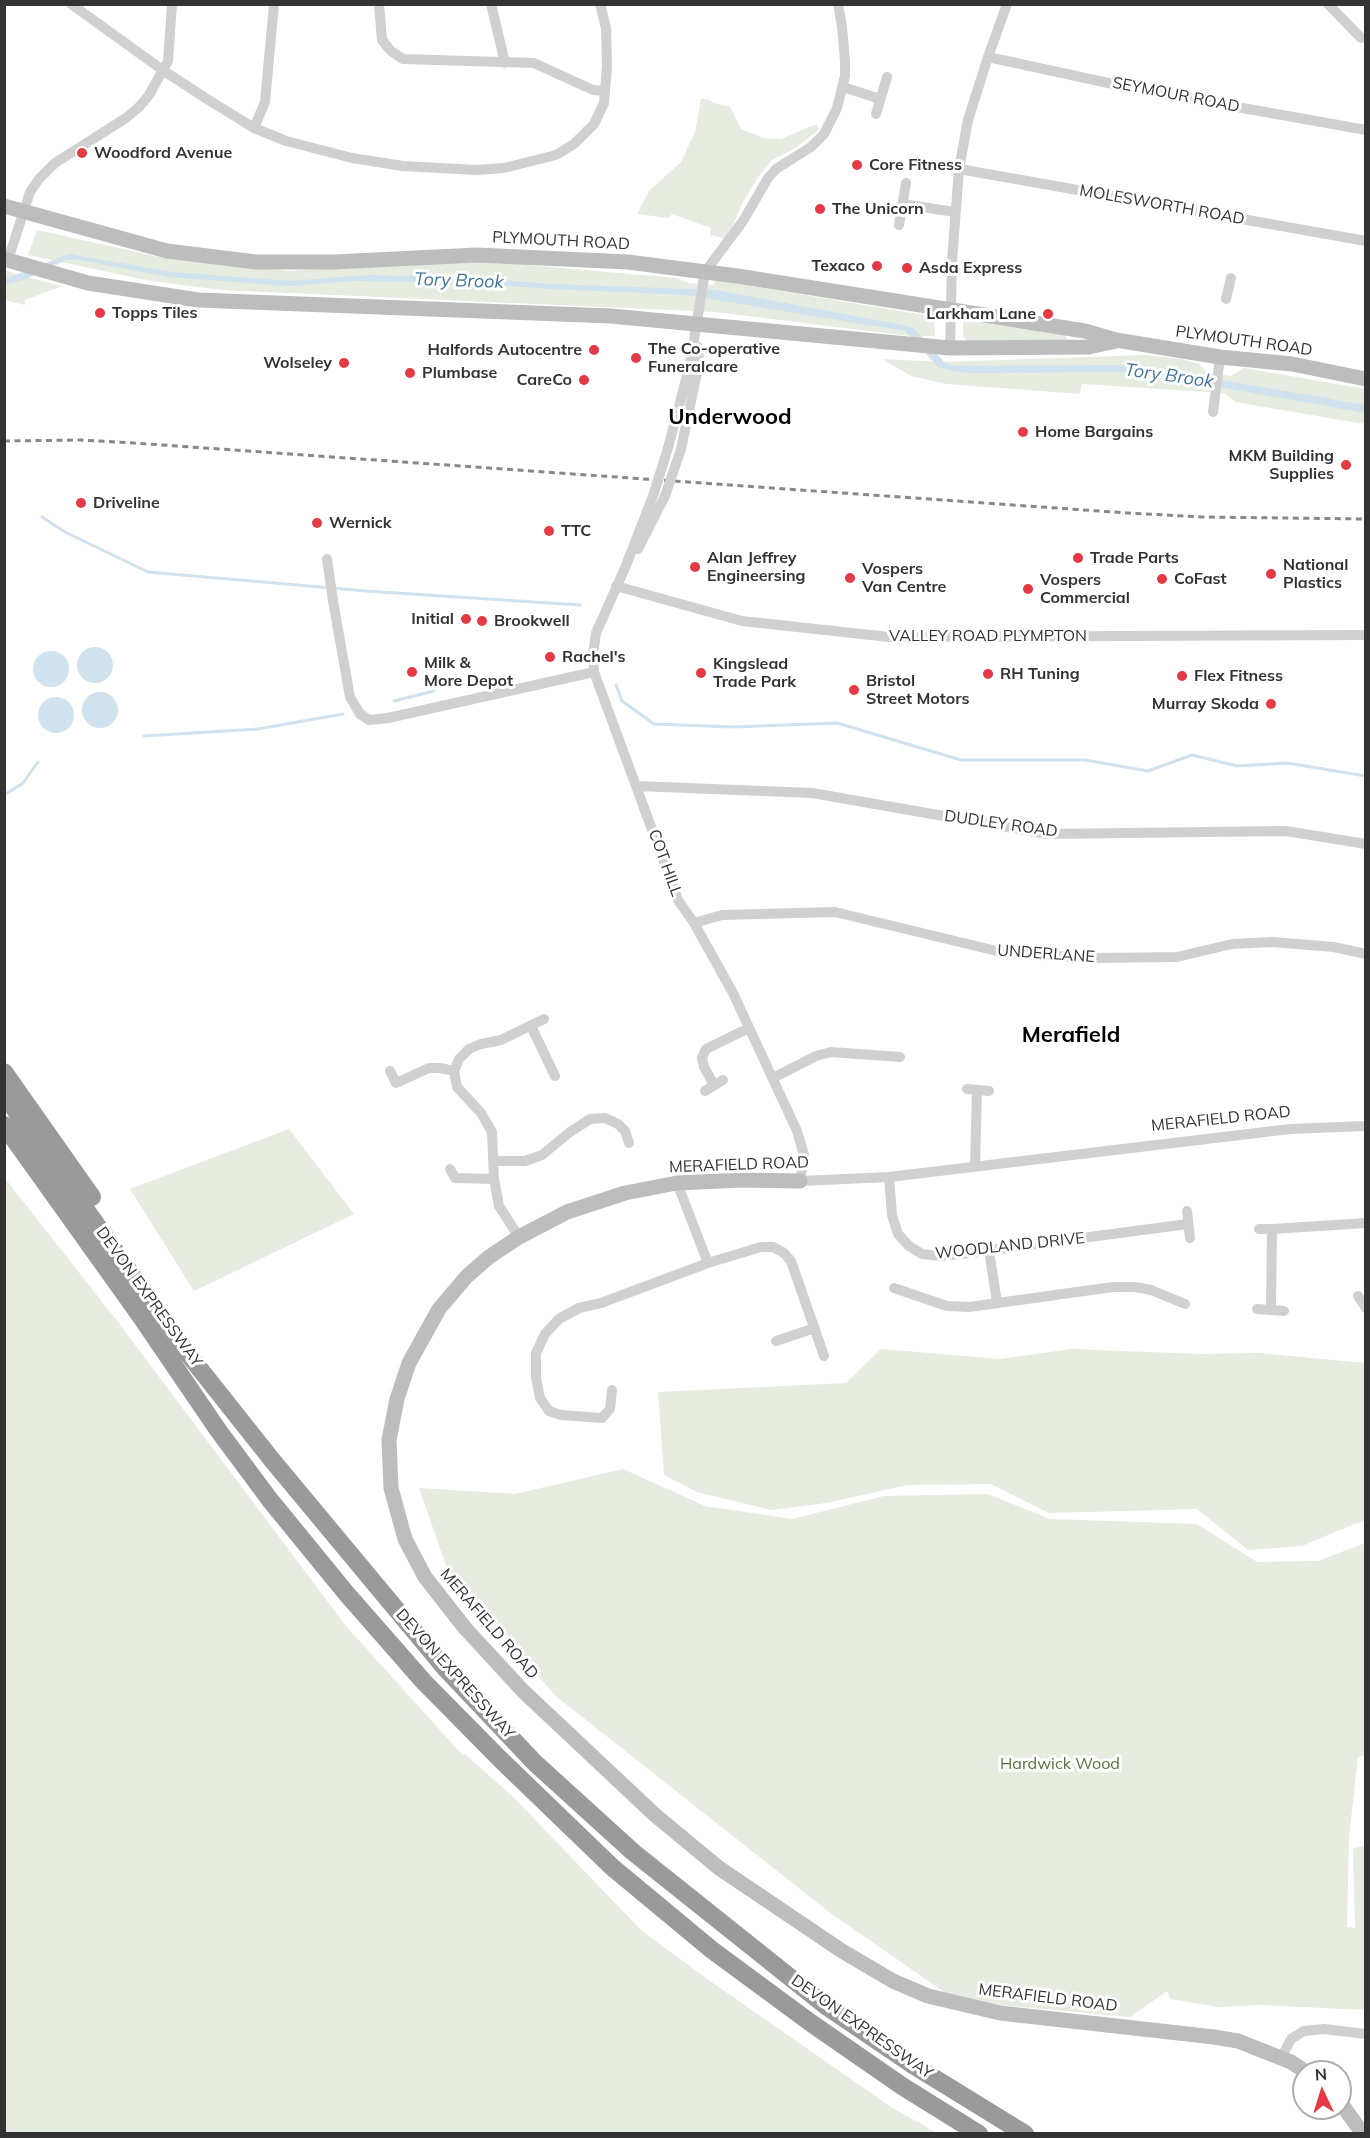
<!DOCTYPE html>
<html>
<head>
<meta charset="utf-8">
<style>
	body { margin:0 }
	#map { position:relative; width:1370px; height:2138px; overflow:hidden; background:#fff; font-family:Mulish,sans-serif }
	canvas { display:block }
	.frame { position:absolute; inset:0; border:6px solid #333; pointer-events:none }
	.north { position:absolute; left:1292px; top:2060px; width:60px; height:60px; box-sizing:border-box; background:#fff; border:2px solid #adadad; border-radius:50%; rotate:356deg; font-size:16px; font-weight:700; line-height:24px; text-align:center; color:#333 }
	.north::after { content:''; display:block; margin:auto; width:21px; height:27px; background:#e63946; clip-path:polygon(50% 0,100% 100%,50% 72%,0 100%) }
</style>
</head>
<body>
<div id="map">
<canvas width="1370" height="2138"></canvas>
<div class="frame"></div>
<div class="north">N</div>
</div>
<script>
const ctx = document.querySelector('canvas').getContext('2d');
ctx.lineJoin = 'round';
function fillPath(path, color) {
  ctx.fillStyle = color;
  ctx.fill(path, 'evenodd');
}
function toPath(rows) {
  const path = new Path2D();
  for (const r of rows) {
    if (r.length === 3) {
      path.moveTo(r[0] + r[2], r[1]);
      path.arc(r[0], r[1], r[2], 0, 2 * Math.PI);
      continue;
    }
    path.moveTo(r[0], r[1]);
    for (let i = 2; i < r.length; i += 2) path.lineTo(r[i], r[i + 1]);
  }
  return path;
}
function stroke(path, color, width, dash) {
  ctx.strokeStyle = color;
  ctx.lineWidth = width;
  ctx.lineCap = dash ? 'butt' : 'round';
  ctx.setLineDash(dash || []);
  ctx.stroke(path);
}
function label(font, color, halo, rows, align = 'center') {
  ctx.font = font + ' Mulish,sans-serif';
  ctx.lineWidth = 6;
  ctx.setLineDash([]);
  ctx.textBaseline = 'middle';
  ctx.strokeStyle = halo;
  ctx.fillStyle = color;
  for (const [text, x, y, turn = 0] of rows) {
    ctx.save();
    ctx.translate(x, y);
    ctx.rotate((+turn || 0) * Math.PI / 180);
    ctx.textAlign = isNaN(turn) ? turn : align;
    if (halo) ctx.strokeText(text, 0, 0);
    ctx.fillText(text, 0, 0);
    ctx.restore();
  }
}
fillPath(toPath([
	[701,99,707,99,714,103,730,107,741,129,763,138,781,139,817,124,819,130,794,149,772,160,758,177,743,202,727,239,710,235,711,228,672,214,669,218,637,214,649,191,681,162,695,132],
	[37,230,159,257,288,271,453,261,495,262,676,278,688,283,714,285,715,280,930,316,934,319,935,336,910,336,715,312,222,290,151,281,28,255],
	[5,270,18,275,62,286,25,300,25,305,5,300],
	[963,320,1065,335,1067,340,967,341,963,336],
	[1145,355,1181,359,1199,364,1208,373,1231,376,1244,368,1365,389,1365,424,1235,402,1224,393,1082,384,1080,394,947,384,911,376,882,359,944,362],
	[289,1129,354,1214,194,1291,130,1189],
	[4,1177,121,1326,346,1626,457,1749,463,1755,465,1754,513,1797,642,1931,710,1981,891,2107,937,2133,5,2133],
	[881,1349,1000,1359,1072,1349,1200,1354,1259,1353,1365,1363,1365,1521,1354,1524,1302,1546,1248,1550,1197,1509,1049,1513,991,1484,907,1485,826,1503,771,1510,697,1492,664,1475,658,1392,846,1383],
	[623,1469,705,1506,792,1519,884,1496,988,1494,1050,1519,1197,1524,1257,1562,1318,1561,1365,1543,1366,1755,1358,1757,1349,1837,1347,1927,1355,1928,1353,1849,1365,1845,1365,2010,1262,2005,1219,2007,1170,1999,1167,1991,1130,2017,957,2001,829,1912,557,1697,451,1580,419,1488,515,1494]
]), '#e6ecdf');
fillPath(toPath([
	[69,254,172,272,290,281,367,275,456,277,551,284,716,290,908,326,914,328,944,362,953,366,1136,365,1365,405,1365,413,1135,372,966,373,952,371,938,367,905,331,687,295,551,289,455,282,354,281,288,286,169,277,74,259,66,260,24,280,5,284,5,279],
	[95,665,18],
	[51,669,18],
	[100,710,18],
	[56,715,18]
]), '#cfe2ee');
stroke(toPath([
	[42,517,65,532,148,572,366,591,580,605],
	[616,685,622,701,654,724,733,727,837,723,961,760,1085,760,1148,771,1192,755,1237,766,1287,763,1366,776],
	[394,701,434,691],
	[144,736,258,729,343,714],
	[4,795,23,783,38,762]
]), '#cfe2ee', 3);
stroke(toPath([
	[71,4,164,71,207,99,254,128,286,141,352,158,403,166,476,170,504,168,556,155,574,144,594,124,604,103,607,67,606,28,600,4],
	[379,4,382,40,391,51,403,59,534,63,593,90,605,91],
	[491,4,505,63],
	[1328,4,1361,38],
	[988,57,1136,89,1366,130],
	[843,87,880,99],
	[876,114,887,77],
	[254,128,265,102,274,4],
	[959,169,1366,241],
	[902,204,955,212],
	[899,225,906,183],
	[8,260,30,192,39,179,55,163,126,118,139,107,149,95,168,61,172,4],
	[1226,299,1231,278],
	[950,348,952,261,959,169,968,120,988,57,1007,4],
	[1213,412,1220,357],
	[668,448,690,364,705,272,743,221,768,178,776,169,811,147,824,134,837,108,845,76,845,61,842,27,838,4],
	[681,449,699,363,698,347],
	[654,493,625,568,596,633,593,654,594,672,678,900,694,923,733,993,797,1131,804,1155,800,1181,889,1177,1290,1129,1366,1126],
	[638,549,665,496],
	[327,559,333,601,350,697,360,714,369,720,388,718,594,672],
	[616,586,742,621,889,637,1366,635],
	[637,786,812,793,1047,834,1286,831,1366,844],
	[694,923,722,915,835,912,1005,953,1094,958,1177,957,1232,944,1272,942,1334,947,1366,954],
	[531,1026,555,1076],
	[390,1071,396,1083,429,1068,440,1068,454,1071],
	[773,1078,816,1056,831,1052,900,1057],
	[714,1085,704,1067,702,1058,706,1049,749,1028],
	[967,1089,989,1091],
	[705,1091,723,1080],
	[495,1161,525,1161,542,1155,570,1132,590,1119,605,1118,618,1124,625,1131,629,1143],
	[975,1166,977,1090],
	[450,1169,455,1178,494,1179],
	[889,1177,892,1215,898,1234,909,1246,922,1254,940,1256,961,1254,1188,1224],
	[677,1183,708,1263],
	[1187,1211,1190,1238],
	[1259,1229,1272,1229],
	[519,1237,499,1206,494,1179,492,1132,481,1113,457,1087,454,1071,459,1059,469,1049,481,1044,501,1040,544,1019],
	[989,1251,997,1302],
	[894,1288,947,1306,969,1307,1113,1287,1135,1287,1151,1290,1185,1304],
	[1358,1296,1366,1308],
	[1257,1309,1284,1311],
	[1271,1310,1272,1229,1366,1223],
	[776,1341,815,1328],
	[612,1390,610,1409,602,1418,561,1415,549,1411,540,1398,536,1378,536,1353,545,1334,559,1319,579,1308,601,1303,708,1263,761,1247,773,1247,784,1253,791,1261,824,1356],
	[1281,2058,1291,2039,1304,2031,1324,2029,1366,2034]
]), '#d0d0d0', 10);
stroke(toPath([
	[4,206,167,251,256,262,334,262,477,255,628,262,737,276,1085,331,1116,340,1220,357,1292,364,1366,379],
	[4,259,88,283,198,300,611,316,950,348,1089,347,1116,341],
	[800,1181,741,1180,677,1183,625,1193,567,1212,519,1237,489,1257,467,1276,439,1309,409,1363,397,1399,389,1440,391,1488,405,1539,425,1577,465,1628,523,1691,655,1815,719,1868,842,1951,893,1981,928,1996,1000,2013,1214,2037,1238,2041,1291,2062,1306,2072],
	[1340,2102,1363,2134]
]), '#bdbdbd', 15);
stroke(toPath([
	[4,1072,92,1197],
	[4,1094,188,1354,272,1460,445,1668,535,1763,633,1852,826,2006,913,2065,1025,2134],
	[4,1125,139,1314,218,1430,270,1500,346,1593,424,1682,501,1760,612,1867,712,1950,811,2023,902,2086,979,2134]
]), '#9a9a9a', 18);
stroke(toPath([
	[4,441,81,440,134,443,1127,513,1203,517,1366,519]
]), '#888', 3, [6, 4.5]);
stroke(toPath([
	[654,493,668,448],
	[665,496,681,449]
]), '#d0d0d0', 10);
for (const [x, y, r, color] of [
	[82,153,6,"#e63946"],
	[857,165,6,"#e63946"],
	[820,209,6,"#e63946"],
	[877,266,6,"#e63946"],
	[907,268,6,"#e63946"],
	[100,313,6,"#e63946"],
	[1048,314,6,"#e63946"],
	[594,350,6,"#e63946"],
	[636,358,6,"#e63946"],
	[344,363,6,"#e63946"],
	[410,373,6,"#e63946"],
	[584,380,6,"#e63946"],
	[1023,432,6,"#e63946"],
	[1346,465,6,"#e63946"],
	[81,503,6,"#e63946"],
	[317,523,6,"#e63946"],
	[549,531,6,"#e63946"],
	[1078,558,6,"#e63946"],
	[695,567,6,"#e63946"],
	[1271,574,6,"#e63946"],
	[850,578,6,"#e63946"],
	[1162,579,6,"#e63946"],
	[1028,589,6,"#e63946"],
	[466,619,6,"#e63946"],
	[482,621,6,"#e63946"],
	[550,657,6,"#e63946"],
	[412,672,6,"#e63946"],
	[701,673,6,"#e63946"],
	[988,674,6,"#e63946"],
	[1182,676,6,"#e63946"],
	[854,690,6,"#e63946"],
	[1271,704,6,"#e63946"]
]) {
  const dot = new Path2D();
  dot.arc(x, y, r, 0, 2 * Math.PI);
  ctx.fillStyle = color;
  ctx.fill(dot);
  stroke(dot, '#fff', 2);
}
label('16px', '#333', '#fff', [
	["SEYMOUR ROAD",1176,95,11],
	["MOLESWORTH ROAD",1162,205,10],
	["PLYMOUTH ROAD",561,241,3],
	["PLYMOUTH ROAD",1244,341,8],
	["VALLEY ROAD PLYMPTON",988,636],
	["DUDLEY ROAD",1001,824,8],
	["COT HILL",665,863,70],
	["UNDERLANE",1046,954,4],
	["MERAFIELD ROAD",1221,1119,-6],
	["MERAFIELD ROAD",739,1165,-2],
	["WOODLAND DRIVE",1010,1246,-6],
	["DEVON EXPRESSWAY",149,1297,54],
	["MERAFIELD ROAD",489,1624,49],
	["DEVON EXPRESSWAY",455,1674,48],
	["MERAFIELD ROAD",1048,1998,7],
	["DEVON EXPRESSWAY",862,2027,35]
]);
label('bold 16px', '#333', '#fff', [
	["Woodford Avenue",94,153],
	["Core Fitness",869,165],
	["The Unicorn",832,209],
	["Texaco",865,266,"right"],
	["Asda Express",919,268],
	["Topps Tiles",112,313],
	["Larkham Lane",1036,314,"right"],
	["The Co-operative",648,349],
	["Funeralcare",648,367],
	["Halfords Autocentre",582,350,"right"],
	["Wolseley",332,363,"right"],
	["Plumbase",422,373],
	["CareCo",572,380,"right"],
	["Home Bargains",1035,432],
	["MKM Building",1334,456,"right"],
	["Supplies",1334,474,"right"],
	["Driveline",93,503],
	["Wernick",329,523],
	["TTC",561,531],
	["Alan Jeffrey",707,558],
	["Engineersing",707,576],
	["Trade Parts",1090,558],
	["National",1283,565],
	["Plastics",1283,583],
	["Vospers",862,569],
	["Van Centre",862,587],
	["CoFast",1174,579],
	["Vospers",1040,580],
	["Commercial",1040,598],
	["Initial",454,619,"right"],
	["Brookwell",494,621],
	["Rachel's",562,657],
	["Milk &",424,663],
	["More Depot",424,681],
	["Kingslead",713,664],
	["Trade Park",713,682],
	["RH Tuning",1000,674],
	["Flex Fitness",1194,676],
	["Bristol",866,681],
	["Street Motors",866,699],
	["Murray Skoda",1259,704,"right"]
], 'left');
label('16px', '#56703f', '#fff', [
	["Hardwick Wood",1060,1764]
]);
label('italic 18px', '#3f7597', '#fff', [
	["Tory Brook",459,281,2],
	["Tory Brook",1169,376,8]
]);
label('bold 22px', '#000', '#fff', [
	["Underwood",730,417],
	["Merafield",1071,1035]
]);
</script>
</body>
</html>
